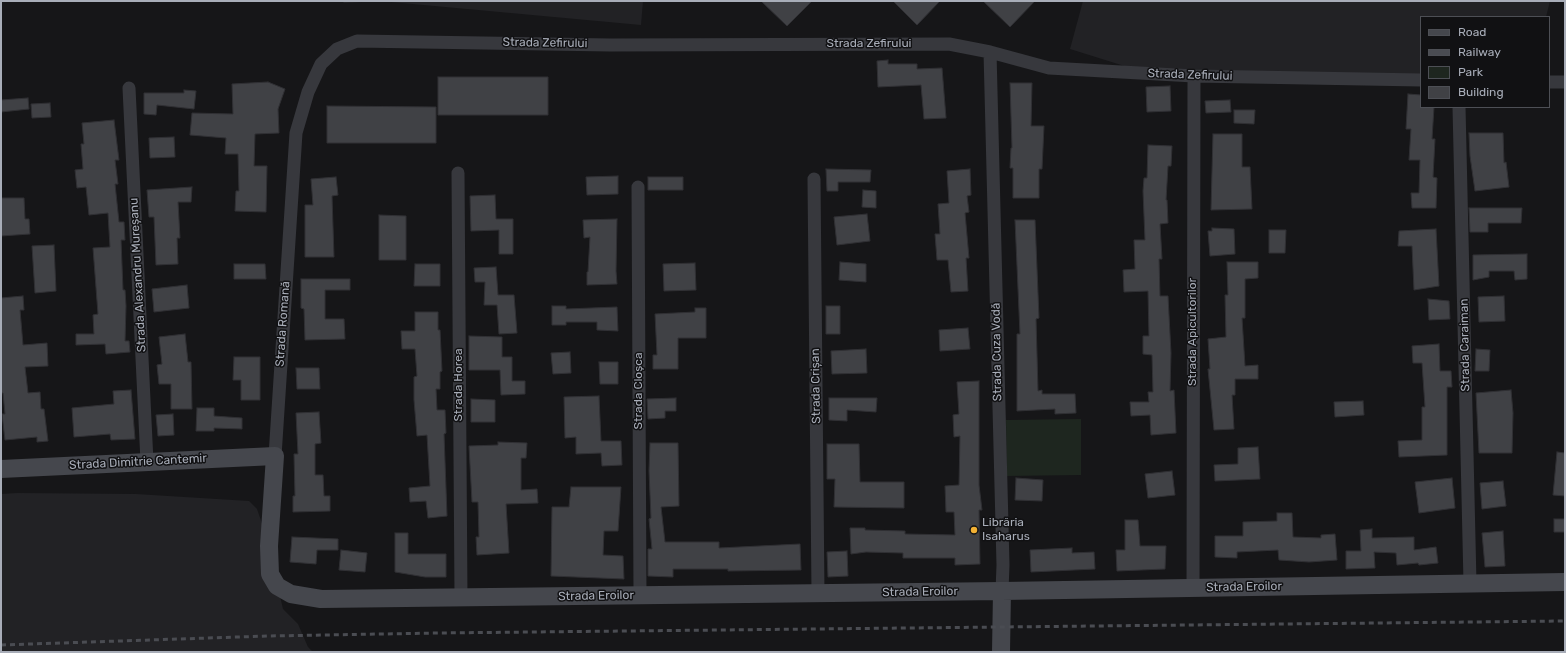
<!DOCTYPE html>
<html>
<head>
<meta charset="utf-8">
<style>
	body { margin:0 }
	#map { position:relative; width:1566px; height:653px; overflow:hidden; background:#161618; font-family:Rubik,sans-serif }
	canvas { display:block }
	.frame { position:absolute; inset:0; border:2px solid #a8adb8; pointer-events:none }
	.legend { position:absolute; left:1420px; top:16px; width:130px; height:92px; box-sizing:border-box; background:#111113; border:1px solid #4d4f55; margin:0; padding:5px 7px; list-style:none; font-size:12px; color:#a8adb8 }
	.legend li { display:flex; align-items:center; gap:8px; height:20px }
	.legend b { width:20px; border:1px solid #4d4f55 }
</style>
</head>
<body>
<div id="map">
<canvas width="1566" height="653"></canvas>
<div class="frame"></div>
<ul class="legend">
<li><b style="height:5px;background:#45474d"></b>Road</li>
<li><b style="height:5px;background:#4a4c52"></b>Railway</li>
<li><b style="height:11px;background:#1e261f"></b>Park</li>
<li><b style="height:11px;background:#404145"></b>Building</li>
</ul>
</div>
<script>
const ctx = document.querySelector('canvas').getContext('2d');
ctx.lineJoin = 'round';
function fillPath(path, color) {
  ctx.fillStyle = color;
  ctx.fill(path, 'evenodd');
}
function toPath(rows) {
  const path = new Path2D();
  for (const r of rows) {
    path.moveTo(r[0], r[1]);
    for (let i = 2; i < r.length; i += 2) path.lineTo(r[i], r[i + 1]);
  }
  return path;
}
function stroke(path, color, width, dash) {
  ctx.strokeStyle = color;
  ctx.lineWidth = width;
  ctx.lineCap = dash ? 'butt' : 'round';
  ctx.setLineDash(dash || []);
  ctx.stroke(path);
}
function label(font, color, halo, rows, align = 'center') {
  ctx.font = font + ' Rubik,sans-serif';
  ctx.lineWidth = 3;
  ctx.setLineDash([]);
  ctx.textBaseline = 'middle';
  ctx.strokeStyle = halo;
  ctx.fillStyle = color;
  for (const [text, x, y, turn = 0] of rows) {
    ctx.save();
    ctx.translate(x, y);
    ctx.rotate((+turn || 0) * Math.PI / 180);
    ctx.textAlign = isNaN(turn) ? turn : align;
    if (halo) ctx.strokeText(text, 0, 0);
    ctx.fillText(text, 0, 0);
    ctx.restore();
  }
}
fillPath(toPath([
	[342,1,643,1,641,25,380,1,344,3],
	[1083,1,1550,1,1546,17,1421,17,1421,80,1134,69,1070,49],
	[17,493,136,494,249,501,257,509,265,532,283,609,298,624,308,647,313,652,1,652,1,494]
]), '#222225');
fillPath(toPath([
	[1081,419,1081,475,1007,476,1006,420]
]), '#1e261f');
const building = toPath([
	[761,1,812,1,787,26,761,1],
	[893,1,940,1,917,25,893,1],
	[983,1,1035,1,1010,27,983,1],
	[888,60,888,64,917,64,917,69,942,68,946,118,924,119,921,85,878,87,877,61,888,60],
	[438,77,548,77,548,115,438,115,438,77],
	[268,82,285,89,278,109,279,133,255,134,254,166,267,166,266,212,235,211,236,191,239,191,238,154,225,154,226,138,190,135,192,113,233,114,232,84,268,82],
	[1010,83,1032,83,1031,126,1044,126,1042,169,1039,169,1039,198,1013,198,1013,168,1010,168,1011,148,1012,148,1010,83],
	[1170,86,1171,111,1147,112,1146,87,1170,86],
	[184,90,196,91,194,109,157,105,156,115,144,114,144,93,184,93,184,90],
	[1408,94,1421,95,1421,107,1434,107,1432,139,1435,139,1433,177,1437,178,1436,208,1412,208,1411,193,1419,193,1420,160,1409,160,1411,129,1406,129,1408,94],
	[28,98,29,109,1,112,1,100,28,98],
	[1230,100,1231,112,1206,113,1205,101,1230,100],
	[50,103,51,117,32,118,31,104,50,103],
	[327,106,436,107,436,143,327,143,327,106],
	[1234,110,1255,110,1254,124,1234,123,1234,110],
	[114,120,119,160,115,160,118,184,115,184,119,222,124,222,125,240,121,240,123,290,125,290,126,306,125,341,129,341,130,352,106,354,105,344,76,345,76,334,94,334,93,315,98,314,93,248,110,247,108,213,89,215,86,187,77,188,75,170,83,169,81,144,84,144,82,123,114,120],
	[1469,133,1503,133,1504,163,1506,162,1509,187,1475,191,1470,156,1469,133],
	[1213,134,1242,134,1242,167,1250,167,1252,209,1211,210,1213,134],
	[174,137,175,157,150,158,149,138,174,137],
	[1148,145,1172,146,1171,166,1168,166,1166,200,1167,200,1168,223,1160,224,1162,259,1159,259,1160,296,1168,296,1171,353,1170,391,1174,390,1176,433,1151,435,1150,415,1131,416,1130,402,1149,402,1148,392,1153,392,1152,355,1143,354,1143,336,1149,336,1148,291,1124,292,1123,270,1135,269,1134,240,1145,240,1143,191,1144,178,1147,178,1148,145],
	[826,169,871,170,870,182,838,182,838,191,827,191,826,169],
	[970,169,971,195,967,196,969,212,965,213,969,258,966,258,968,291,951,292,948,260,937,260,935,234,940,234,938,204,949,203,947,171,970,169],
	[618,176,618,194,587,195,586,177,618,176],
	[336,177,338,195,332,196,334,257,305,257,305,205,313,205,311,179,336,177],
	[648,177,683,177,683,190,648,190,648,177],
	[192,187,191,202,178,202,180,238,177,238,178,264,156,265,154,217,149,217,147,190,192,187],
	[863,190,876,191,876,208,862,207,863,190],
	[495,195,496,219,513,219,513,254,499,254,499,230,471,231,470,196,495,195],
	[1,198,24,198,25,219,29,219,30,234,1,236,1,198],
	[1469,208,1522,208,1521,223,1488,223,1488,232,1470,232,1469,208],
	[867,214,870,241,837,245,834,217,867,214],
	[379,215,406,216,406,260,379,260,379,215],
	[617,219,616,271,617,284,587,285,587,272,588,272,590,237,584,238,583,220,617,219],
	[1015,220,1035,220,1039,318,1036,319,1038,391,1042,390,1042,394,1075,394,1076,413,1055,414,1055,409,1017,411,1017,334,1020,334,1015,220],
	[1212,228,1234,229,1235,254,1210,256,1208,231,1212,231,1212,228],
	[1436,229,1439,286,1414,290,1412,246,1398,246,1399,231,1436,229],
	[1269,230,1286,230,1285,253,1269,253,1269,230],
	[54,245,56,291,35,293,32,246,54,245],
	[1527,254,1527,279,1515,280,1514,271,1489,271,1489,277,1473,280,1473,255,1527,254],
	[840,262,866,264,866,282,839,280,840,262],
	[1227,262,1258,262,1258,278,1245,279,1245,318,1242,318,1245,366,1258,365,1258,379,1235,379,1235,395,1232,395,1234,429,1214,430,1208,369,1210,369,1208,339,1226,337,1225,295,1228,295,1227,262],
	[695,263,696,290,664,291,663,264,695,263],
	[234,264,265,264,266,279,234,279,234,264],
	[415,264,440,264,440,286,414,286,415,264],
	[496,267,498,295,514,295,517,333,499,334,497,305,484,305,485,282,475,282,474,268,496,267],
	[301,279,350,279,350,290,325,290,325,319,344,319,345,339,305,340,304,309,301,308,301,279],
	[187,285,189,308,154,312,152,289,187,285],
	[23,296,24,310,20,310,23,345,47,343,48,366,25,367,28,393,40,392,41,409,44,409,48,441,37,442,37,437,5,440,2,414,5,414,3,393,1,393,1,298,23,296],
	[1504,296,1505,321,1479,322,1478,297,1504,296],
	[1428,299,1449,301,1450,319,1429,320,1428,299],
	[552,306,566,306,566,309,617,307,618,331,597,330,597,322,566,322,566,325,552,325,552,306],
	[826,306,840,306,840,334,826,334,826,306],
	[695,308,706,308,706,338,678,338,678,369,653,369,653,355,657,355,655,314,695,312,695,308],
	[415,312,438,312,438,330,440,330,442,371,440,372,440,389,436,389,437,410,445,410,446,433,444,434,447,516,428,518,426,501,410,502,409,488,430,486,427,435,417,436,414,400,414,377,417,376,415,349,402,349,401,331,415,331,415,312],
	[968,328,970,349,940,351,939,330,968,328],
	[185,334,188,362,191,362,192,409,171,409,171,384,159,384,157,365,162,364,159,337,185,334],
	[469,336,502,337,502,357,512,357,512,381,525,381,525,394,501,395,500,370,469,370,469,336],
	[1439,344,1440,371,1451,371,1452,387,1447,387,1447,455,1399,457,1398,441,1422,440,1422,407,1425,407,1422,363,1413,363,1412,346,1439,344],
	[866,349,867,373,832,374,831,351,866,349],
	[1476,349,1490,350,1489,371,1475,371,1476,349],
	[570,352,571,373,553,374,551,353,570,352],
	[234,357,260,357,260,400,241,400,241,380,233,380,234,357],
	[599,362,618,362,618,384,600,384,599,362],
	[296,368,319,368,320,389,297,389,296,368],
	[979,381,979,485,982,510,979,510,980,564,955,565,955,558,903,558,903,553,866,552,851,554,850,528,865,528,865,530,905,531,905,534,955,535,954,512,946,512,945,486,959,485,960,436,954,437,953,415,959,414,957,382,979,381],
	[131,390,135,439,111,440,110,434,74,437,72,408,114,404,113,391,131,390],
	[1511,390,1513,413,1512,453,1479,453,1476,393,1511,390],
	[599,396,601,441,621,441,622,465,602,466,601,453,576,454,576,437,565,438,564,397,599,396],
	[676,398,676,411,665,411,665,418,648,419,647,399,676,398],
	[829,398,877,398,876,412,847,410,847,421,829,420,829,398],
	[471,399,495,400,495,422,471,422,471,399],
	[1363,401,1364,415,1335,417,1334,402,1363,401],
	[197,408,214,408,214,416,242,418,242,429,214,428,214,431,196,431,197,408],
	[319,412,321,443,315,444,315,475,323,475,324,496,330,496,330,511,293,512,293,496,295,496,294,454,298,454,296,413,319,412],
	[173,414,174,435,158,436,156,415,173,414],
	[498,442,527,443,526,458,521,458,521,490,537,489,538,503,506,504,509,553,477,555,476,537,479,537,478,502,472,502,469,446,498,445,498,442],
	[650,443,678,443,679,506,661,507,665,542,719,542,719,548,800,544,801,570,728,571,728,569,673,569,673,577,648,576,648,549,652,549,649,519,651,518,649,471,650,443],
	[827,444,859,444,860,482,904,482,904,508,834,507,835,479,827,479,827,444],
	[1258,447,1260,479,1215,481,1214,465,1238,464,1238,448,1258,447],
	[1557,452,1565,453,1565,496,1553,495,1557,452],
	[1172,471,1175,495,1148,498,1145,474,1172,471],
	[1016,478,1043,480,1042,501,1015,500,1016,478],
	[1452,478,1455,508,1419,513,1415,482,1452,478],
	[1503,481,1506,506,1482,509,1480,483,1503,481],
	[571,487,621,487,618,531,604,531,603,555,623,556,624,579,551,576,552,507,569,507,571,487],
	[1277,513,1292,513,1293,537,1321,538,1321,535,1335,534,1337,560,1309,562,1279,560,1278,550,1237,552,1237,558,1215,557,1215,536,1243,536,1243,522,1277,521,1277,513],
	[1554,519,1565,519,1565,532,1554,532,1554,519],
	[1125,520,1138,520,1140,546,1166,546,1165,569,1117,571,1116,550,1125,550,1125,520],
	[1372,529,1372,538,1414,537,1414,550,1436,547,1438,563,1419,565,1418,563,1397,565,1396,553,1374,552,1375,568,1346,569,1346,551,1361,551,1360,530,1372,529],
	[1503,531,1505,566,1485,567,1482,533,1503,531],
	[395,533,408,533,408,554,446,554,446,577,425,577,395,572,395,533],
	[292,537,338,539,338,550,317,550,316,564,290,562,292,537],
	[1072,548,1072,553,1094,552,1095,569,1031,572,1030,550,1072,548],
	[341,550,367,553,365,572,339,570,341,550],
	[847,551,848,576,828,577,827,552,847,551]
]);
fillPath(building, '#404145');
stroke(building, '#303034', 1);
stroke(toPath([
	[990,52,1003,565,1002,591],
	[1549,82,1565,82],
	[129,88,147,462],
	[1459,107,1470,583],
	[458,173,461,597],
	[814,179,818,593],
	[638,187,640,595],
	[275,456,296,133,308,92,321,64,337,49,357,41,610,45,949,44,990,52,1049,68,1194,76,1421,80],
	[1193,588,1194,76]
]), '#37383d', 13);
stroke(toPath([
	[1,469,275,456,269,546,270,574,277,586,291,594,321,599,1002,591,1565,582],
	[1001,652,1002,591]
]), '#45474d', 18);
stroke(toPath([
	[1,645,268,636,438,633,1565,621]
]), '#4a4c52', 3, [5, 4]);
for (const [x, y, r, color] of [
	[974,530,4,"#f2b134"]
]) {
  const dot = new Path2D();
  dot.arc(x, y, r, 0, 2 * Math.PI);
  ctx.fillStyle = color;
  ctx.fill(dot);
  stroke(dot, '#111113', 1.5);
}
label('12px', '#a8adb8', '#111113', [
	["Strada Zefirului",545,43,1],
	["Strada Zefirului",869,44],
	["Strada Zefirului",1190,75,2],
	["Strada Alexandru Mureșanu",138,275,-93],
	["Strada Romană",283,324,-86],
	["Strada Apicultorilor",1193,332,-90],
	["Strada Caraiman",1465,345,-91],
	["Strada Cuza Vodă",997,352,-91],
	["Strada Horea",459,385,-90],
	["Strada Crișan",816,386,-91],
	["Strada Cloșca",639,391,-90],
	["Strada Dimitrie Cantemir",138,462,-3],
	["Strada Eroilor",1244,587,-1],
	["Strada Eroilor",920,592,-1],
	["Strada Eroilor",596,596,-1]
]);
label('12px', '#a8adb8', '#111113', [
	["Librăria",982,523],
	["Isaharus",982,537]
], 'left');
</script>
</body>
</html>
